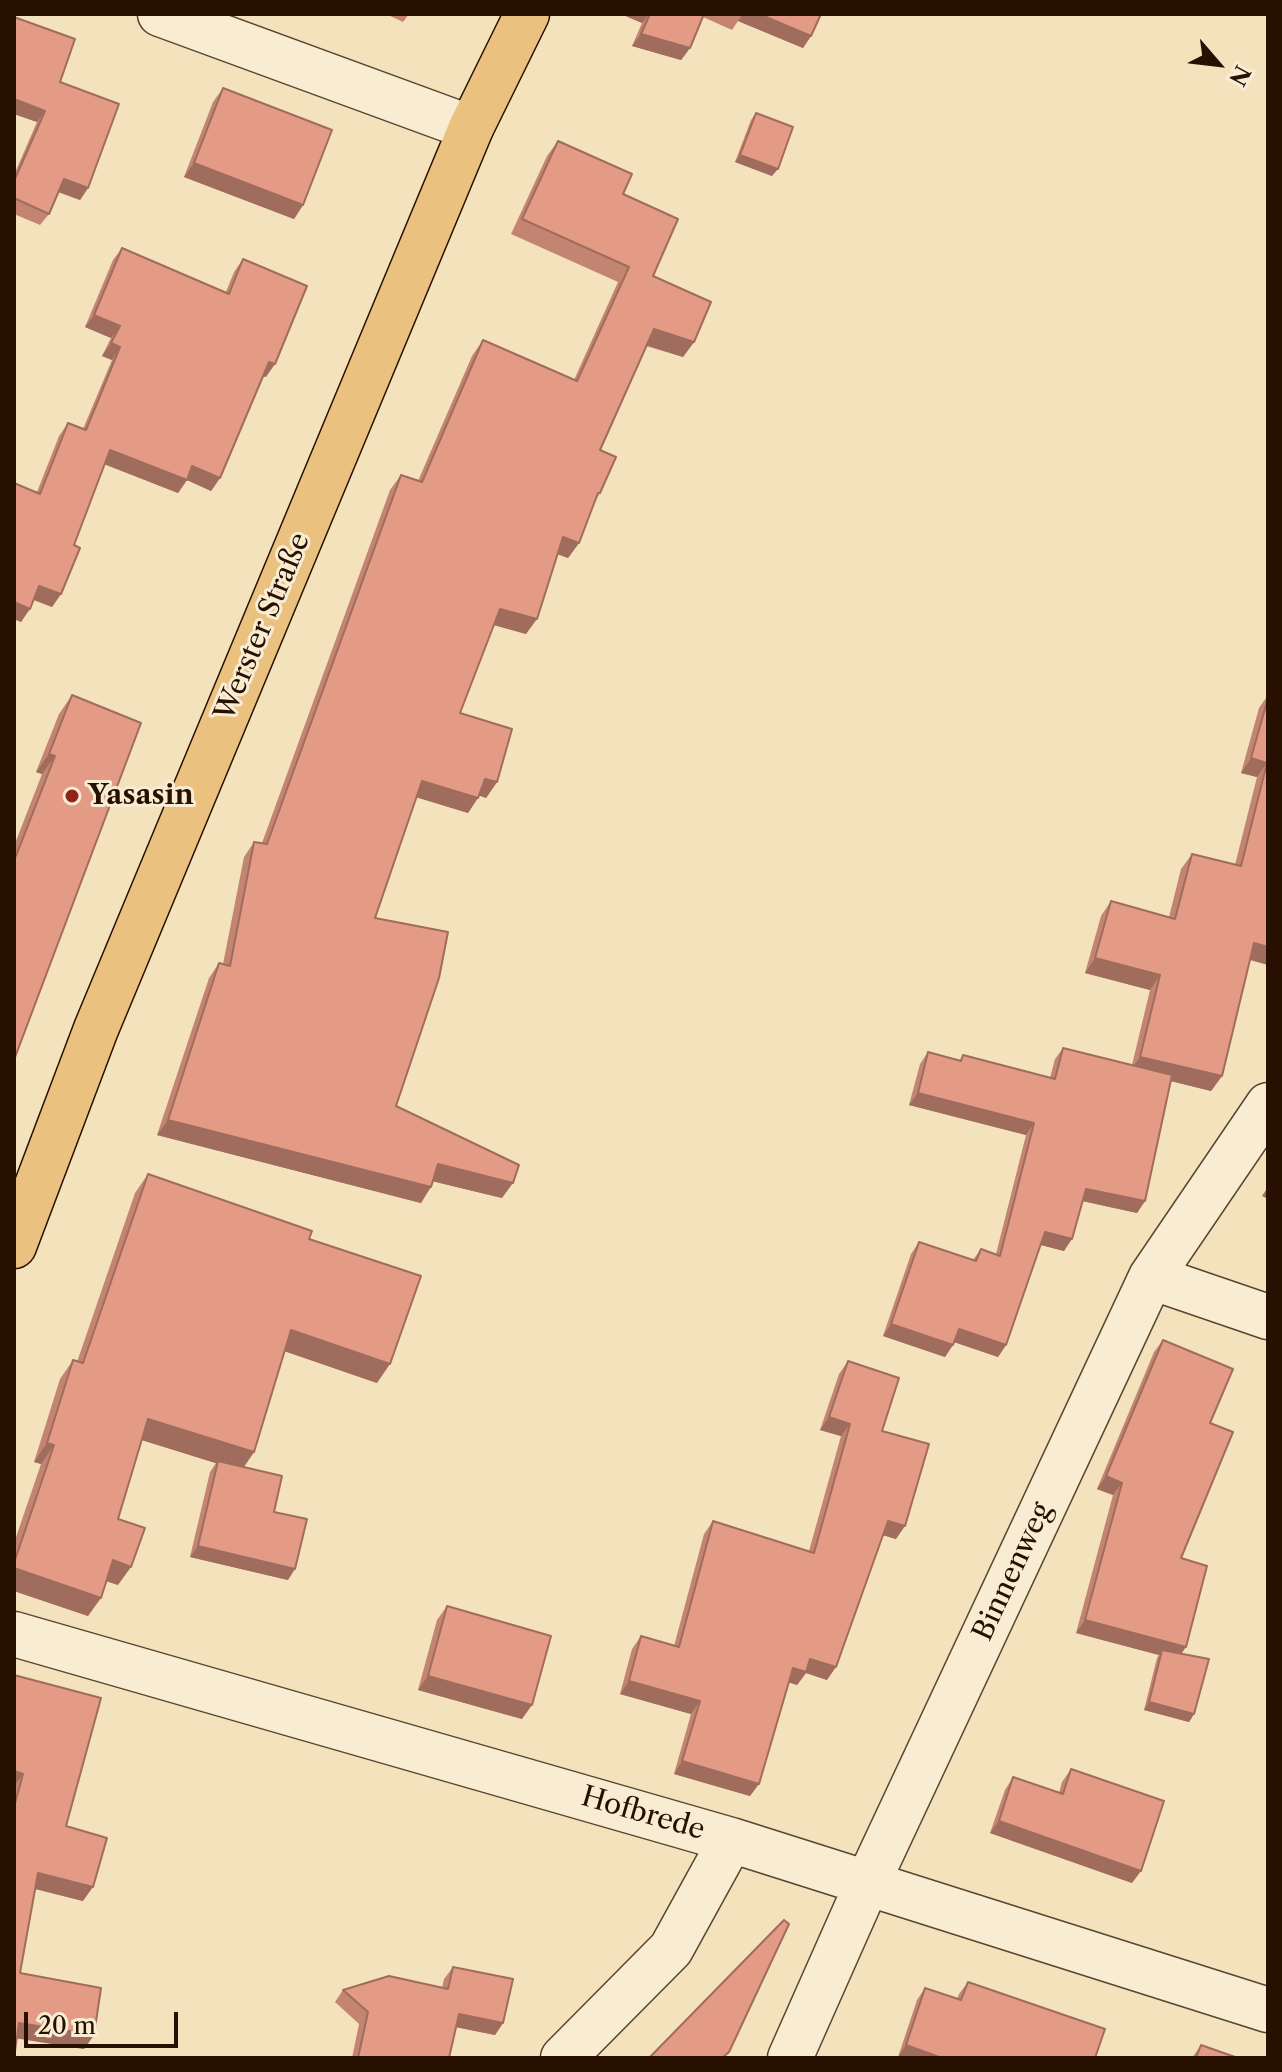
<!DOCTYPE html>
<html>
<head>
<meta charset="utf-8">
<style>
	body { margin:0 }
	#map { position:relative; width:1282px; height:2072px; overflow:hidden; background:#f4e2bc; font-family:"Libre Caslon Text",serif }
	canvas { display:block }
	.frame { position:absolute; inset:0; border:16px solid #271000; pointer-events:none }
	.north { position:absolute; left:1178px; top:24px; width:80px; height:80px; -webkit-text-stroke:6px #f8ecd3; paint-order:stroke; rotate:118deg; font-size:22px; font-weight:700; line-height:32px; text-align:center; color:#271000 }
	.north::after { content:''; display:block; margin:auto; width:28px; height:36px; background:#271000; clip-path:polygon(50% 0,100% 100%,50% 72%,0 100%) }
	.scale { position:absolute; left:24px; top:2012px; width:154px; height:36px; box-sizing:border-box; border:4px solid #271000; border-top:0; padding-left:10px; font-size:24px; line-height:28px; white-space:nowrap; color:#271000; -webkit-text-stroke:6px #f8ecd3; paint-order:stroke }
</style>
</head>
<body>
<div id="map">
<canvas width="1282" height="2072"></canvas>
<div class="frame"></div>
<div class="north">N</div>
<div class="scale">20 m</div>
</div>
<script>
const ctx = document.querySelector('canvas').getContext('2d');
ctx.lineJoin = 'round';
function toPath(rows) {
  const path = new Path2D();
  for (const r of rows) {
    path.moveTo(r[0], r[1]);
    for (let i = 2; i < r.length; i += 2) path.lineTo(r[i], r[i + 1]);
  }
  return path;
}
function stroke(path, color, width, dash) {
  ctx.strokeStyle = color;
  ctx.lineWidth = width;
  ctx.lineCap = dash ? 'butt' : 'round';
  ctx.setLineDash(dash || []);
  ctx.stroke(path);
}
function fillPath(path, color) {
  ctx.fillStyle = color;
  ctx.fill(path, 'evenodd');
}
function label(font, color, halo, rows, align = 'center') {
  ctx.font = font + ' "Libre Caslon Text",serif';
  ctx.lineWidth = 6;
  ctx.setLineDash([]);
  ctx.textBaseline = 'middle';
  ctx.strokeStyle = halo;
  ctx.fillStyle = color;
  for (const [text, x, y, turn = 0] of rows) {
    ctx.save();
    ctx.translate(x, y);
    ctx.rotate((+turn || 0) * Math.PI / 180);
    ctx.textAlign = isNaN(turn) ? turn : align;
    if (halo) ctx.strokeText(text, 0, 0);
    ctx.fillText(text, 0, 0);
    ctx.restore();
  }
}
const minor = toPath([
	[160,14,471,128],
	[1151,1277,1268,1317],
	[14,1634,731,1840,1268,2010],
	[563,2058,671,1949,731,1840],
	[790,2058,868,1882,1151,1277,1268,1105]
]);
const major = toPath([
	[14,1246,96,1029,471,128,527,14]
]);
stroke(minor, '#5a442f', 47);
stroke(major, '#271000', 47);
stroke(minor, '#f8ecd3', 44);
stroke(major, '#eac17e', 44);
fillPath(toPath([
	[386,14,409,14,403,22],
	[621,14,821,14,811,36,803,48,738,21,732,30,703,17,690,48,681,60,632,46,642,23],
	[14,17,60,82,88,188,80,200,58,192,49,214,40,225,14,214,14,175,37,122,14,114],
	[223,88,303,205,294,219,184,177,213,102],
	[756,113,772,176,735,162,751,120],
	[558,141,623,194,653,276,694,342,683,357,646,346,600,450,600,493,595,501,579,543,568,558,557,554,526,634,494,625,460,713,497,782,486,798,479,795,468,813,417,797,375,918,396,1106,502,1198,433,1181,421,1203,157,1135,209,978,219,963,223,964,244,857,254,842,262,843,390,490,401,475,418,481,472,356,483,340,574,380,618,282,511,234,547,156],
	[122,248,226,292,234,272,243,259,266,377,263,376,220,478,211,491,187,480,178,493,105,464,74,545,61,594,52,607,33,600,21,622,14,619,14,483,37,492,59,436,68,423,83,429,112,360,102,356,111,338,85,327,113,260],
	[72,695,14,1060,14,846,42,774,36,772,59,714],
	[1268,695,1268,965,1250,960,1222,1076,1211,1091,1171,1081,1145,1201,1137,1213,1082,1201,1064,1251,1041,1245,1006,1345,998,1357,954,1342,945,1357,883,1336,911,1254,919,1242,973,1260,981,1249,996,1254,1026,1135,909,1105,920,1064,928,1052,960,1060,963,1055,1050,1078,1055,1059,1063,1048,1132,1065,1150,990,1085,973,1101,916,1111,901,1169,917,1181,869,1192,854,1235,865,1257,777,1241,773,1259,708],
	[148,1174,309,1239,377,1383,285,1351,254,1452,244,1467,274,1512,288,1580,190,1557,210,1472,216,1463,142,1440,118,1519,118,1585,106,1581,88,1616,14,1591,14,1543,41,1464,34,1462,60,1379,73,1360,77,1362,135,1193],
	[1163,1340,1210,1423,1181,1558,1181,1654,1194,1714,1189,1722,1144,1710,1157,1658,1159,1655,1076,1633,1113,1495,1097,1489,1154,1352],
	[848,1361,882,1431,896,1539,883,1535,827,1680,806,1673,797,1685,789,1682,750,1796,674,1774,691,1714,620,1694,632,1649,641,1636,674,1646,704,1534,713,1521,809,1551,841,1436,820,1430,839,1374],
	[447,1606,522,1719,418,1690,437,1620],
	[14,1675,66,1826,83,1901,35,1889,20,1973,94,2035,84,2049,17,2038,14,2058],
	[1071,1769,1132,1883,990,1833,1005,1790,1013,1777,1059,1793,1062,1782],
	[453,1967,503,2023,495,2035,456,2027,449,2058,352,2058,359,2024,335,2002,343,1990,442,1988,444,1979],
	[968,1982,1095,2058,901,2058,898,2057,917,2000,925,1988,957,1999,959,1994],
	[1201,2045,1238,2058,1192,2058]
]), '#c38572');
fillPath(toPath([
	[621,14,649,14,642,23],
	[741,14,759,14,811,36,803,48,738,21,741,17],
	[641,34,690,48,681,60,632,46],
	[14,99,45,111,37,122,14,114],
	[740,155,778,169,772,176,735,162],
	[194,163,303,205,294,219,184,177],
	[64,179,88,188,80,200,56,191],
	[94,315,120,326,111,338,85,327],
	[654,329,694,342,683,357,643,344],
	[111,343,120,347,112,360,102,356],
	[269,362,275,364,266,377,260,375],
	[110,450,192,466,220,478,211,491,187,480,178,493,101,463],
	[563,537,579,543,568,558,552,552],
	[39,586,61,594,52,607,30,598],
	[14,602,30,609,21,622,14,619],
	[500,609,537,619,526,634,490,624],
	[49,754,55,756,42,774,36,772],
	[1251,758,1267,763,1257,777,1241,773],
	[485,779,497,782,486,798,474,794],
	[422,781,478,798,468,813,412,796],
	[1254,943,1268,947,1268,965,1244,958],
	[1095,958,1160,975,1150,990,1085,973],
	[1140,1057,1222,1076,1211,1091,1130,1071],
	[918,1093,1034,1123,1026,1135,909,1105],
	[168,1120,431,1187,421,1203,157,1135],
	[438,1164,513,1183,502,1198,427,1180],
	[1268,1187,1268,1199,1262,1196],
	[1086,1189,1145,1201,1137,1213,1078,1200],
	[1045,1232,1072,1239,1064,1251,1037,1244],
	[891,1324,953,1345,945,1357,883,1336],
	[959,1329,1006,1345,998,1357,951,1341],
	[291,1330,390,1364,377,1383,278,1349],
	[829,1417,850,1424,841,1436,820,1430],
	[148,1419,254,1452,241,1471,135,1438],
	[47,1443,54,1445,41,1464,34,1462],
	[1106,1476,1122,1483,1113,1495,1097,1489],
	[888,1521,905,1526,896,1539,879,1534],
	[198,1546,295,1569,288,1580,190,1557],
	[113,1560,131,1567,118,1585,100,1579],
	[14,1568,101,1598,88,1616,14,1591],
	[1085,1620,1186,1647,1177,1660,1162,1650,1159,1655,1076,1633],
	[810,1659,836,1667,827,1680,806,1673,797,1685,784,1681,793,1668],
	[428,1676,532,1705,522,1719,418,1690],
	[629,1681,700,1701,691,1714,620,1694],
	[1149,1702,1194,1714,1189,1722,1144,1710],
	[682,1761,759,1784,750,1796,674,1774],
	[14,1771,23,1774,14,1786],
	[999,1821,1141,1871,1132,1883,990,1833],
	[38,1873,93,1887,83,1901,28,1887],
	[459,2014,503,2023,495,2035,450,2026],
	[19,2023,94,2035,84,2049,14,2038],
	[906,2045,942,2057,901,2058,898,2057]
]), '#9f6c5d');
const building = toPath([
	[650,14,704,14,690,48,641,34,650,14],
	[759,14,821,14,811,36,759,14],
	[14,17,75,39,60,82,119,104,88,188,64,179,49,214,14,198,14,181,45,111,14,99,14,17],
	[223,88,332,130,303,205,194,163,223,88],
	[756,113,793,127,778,169,740,155,756,113],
	[558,141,632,174,623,194,678,219,653,276,711,302,694,342,654,329,600,450,616,457,600,493,598,493,579,543,563,537,537,619,500,609,460,713,512,729,497,782,485,779,478,798,422,781,375,918,448,932,439,978,396,1106,519,1165,513,1183,438,1164,431,1187,168,1120,219,963,230,966,254,842,267,844,401,475,422,482,483,340,577,381,629,267,522,219,558,141],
	[122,248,229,294,243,259,307,286,275,364,269,362,220,478,192,466,187,480,110,450,74,545,80,548,61,594,39,586,30,609,14,602,14,483,40,494,68,423,86,430,120,347,111,343,120,326,94,315,122,248],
	[72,695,141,723,14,1060,14,861,55,756,49,754,72,695],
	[1268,698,1268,947,1254,943,1222,1076,1140,1057,1160,975,1095,958,1111,901,1175,919,1192,854,1241,866,1267,763,1251,758,1268,698],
	[1063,1048,1172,1075,1145,1201,1086,1189,1072,1239,1045,1232,1006,1345,959,1329,953,1345,891,1324,919,1242,976,1261,981,1249,1000,1256,1034,1123,918,1093,928,1052,961,1061,963,1055,1055,1079,1063,1048],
	[148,1174,312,1231,309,1239,421,1276,390,1364,291,1330,254,1452,148,1419,118,1519,145,1528,131,1567,113,1560,101,1598,14,1568,14,1563,54,1445,47,1443,73,1360,83,1363,148,1174],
	[1163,1340,1233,1369,1210,1423,1233,1432,1181,1558,1207,1566,1186,1647,1085,1620,1122,1483,1106,1476,1163,1340],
	[848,1361,899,1378,882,1431,929,1444,905,1526,888,1521,836,1667,810,1659,806,1672,793,1668,759,1784,682,1761,700,1701,629,1681,641,1636,679,1647,713,1521,814,1553,850,1424,829,1417,848,1361],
	[218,1461,282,1476,274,1512,307,1519,295,1569,198,1546,218,1461],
	[447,1606,551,1636,532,1705,428,1676,447,1606],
	[1162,1650,1209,1659,1194,1714,1149,1702,1162,1650],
	[14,1675,101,1698,66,1826,107,1838,93,1887,38,1873,20,1973,101,1988,94,2035,19,2023,14,2058,14,1807,23,1774,14,1771,14,1675],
	[1071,1769,1164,1801,1141,1871,999,1821,1013,1777,1063,1794,1071,1769],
	[784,1920,789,1924,729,2052,722,2058,649,2058,784,1920],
	[453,1967,513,1979,503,2023,459,2014,449,2058,358,2058,368,2012,343,1990,389,1976,448,1989,453,1967],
	[968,1982,1105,2029,1095,2058,942,2058,906,2045,925,1988,961,2000,968,1982],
	[1201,2045,1238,2058,1196,2058,1201,2045]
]);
fillPath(building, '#e39b85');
stroke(building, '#9f6c5d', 2);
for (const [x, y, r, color] of [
	[72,796,8,"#8f2418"]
]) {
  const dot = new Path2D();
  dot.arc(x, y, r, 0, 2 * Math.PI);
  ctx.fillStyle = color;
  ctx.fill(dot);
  stroke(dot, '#f8ecd3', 3);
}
label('28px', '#271000', '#f8ecd3', [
	["Werster Straße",263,627,-67],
	["Binnenweg",1013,1572,-65],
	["Hofbrede",643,1814,16]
]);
label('bold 28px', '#271000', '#f8ecd3', [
	["Yasasin",88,796]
], 'left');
</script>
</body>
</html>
